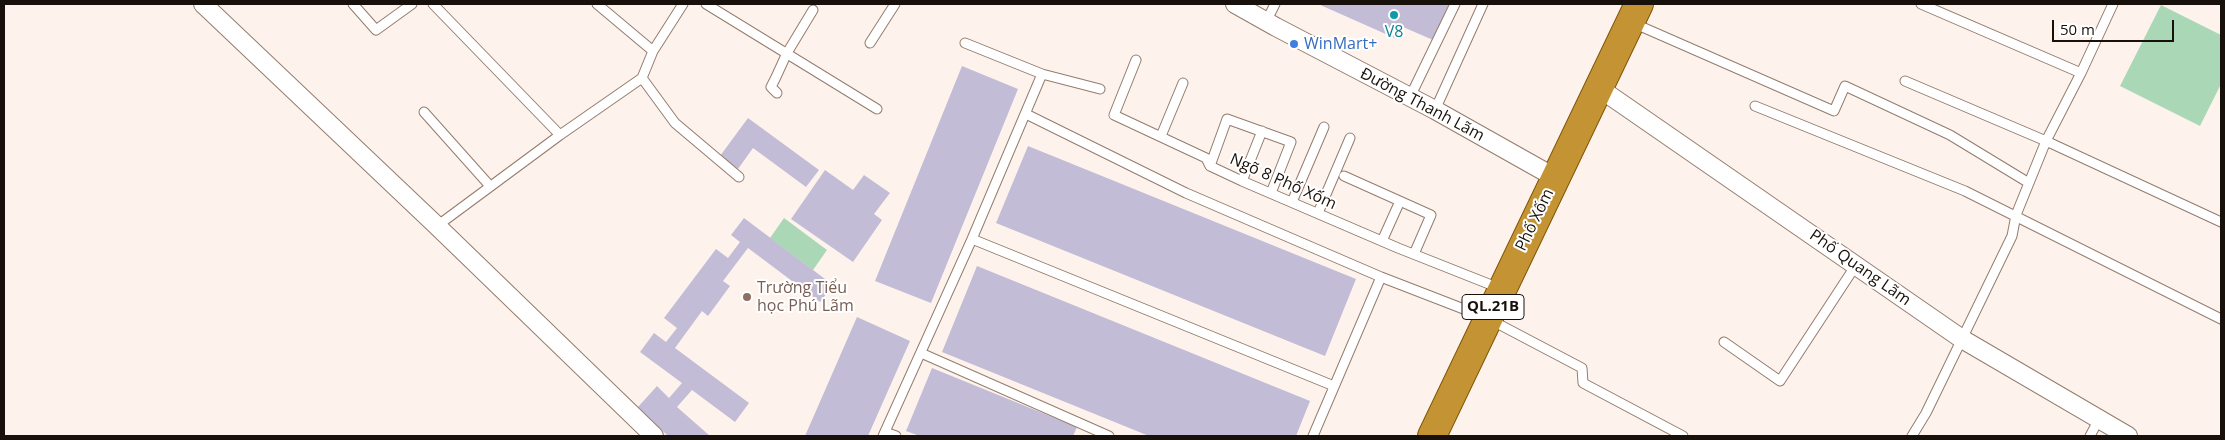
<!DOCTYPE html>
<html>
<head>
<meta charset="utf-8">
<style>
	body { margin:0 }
	#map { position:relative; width:2225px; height:440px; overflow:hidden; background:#fef3ec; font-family:"Open Sans",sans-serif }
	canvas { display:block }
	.frame { position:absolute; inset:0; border:5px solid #18100a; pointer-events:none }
	.scale { position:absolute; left:2052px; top:20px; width:122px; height:22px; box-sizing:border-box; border:2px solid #18100a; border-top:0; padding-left:6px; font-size:15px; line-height:18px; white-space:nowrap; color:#18100a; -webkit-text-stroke:4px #fff; paint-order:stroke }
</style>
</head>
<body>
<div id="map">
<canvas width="2225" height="440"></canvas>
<div class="frame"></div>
<div class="scale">50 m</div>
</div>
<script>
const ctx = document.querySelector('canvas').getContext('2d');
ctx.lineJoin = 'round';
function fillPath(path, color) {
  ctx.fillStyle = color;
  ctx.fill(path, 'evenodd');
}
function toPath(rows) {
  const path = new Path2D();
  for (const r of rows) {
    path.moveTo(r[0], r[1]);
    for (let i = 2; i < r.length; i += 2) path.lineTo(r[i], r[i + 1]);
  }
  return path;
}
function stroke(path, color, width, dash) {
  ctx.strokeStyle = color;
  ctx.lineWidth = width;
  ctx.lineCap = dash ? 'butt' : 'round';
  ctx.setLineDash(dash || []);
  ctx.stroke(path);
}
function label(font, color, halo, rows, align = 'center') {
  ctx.font = font + ' "Open Sans",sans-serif';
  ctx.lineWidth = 4;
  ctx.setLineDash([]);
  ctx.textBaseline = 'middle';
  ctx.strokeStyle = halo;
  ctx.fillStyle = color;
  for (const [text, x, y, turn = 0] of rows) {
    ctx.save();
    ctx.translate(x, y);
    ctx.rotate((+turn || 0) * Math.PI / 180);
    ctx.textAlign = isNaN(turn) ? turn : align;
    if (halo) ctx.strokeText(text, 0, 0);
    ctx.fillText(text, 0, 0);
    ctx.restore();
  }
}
fillPath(toPath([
	[2161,5,2221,35,2221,84,2200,126,2120,86],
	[784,218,827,250,813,270,770,238]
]), '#aad7b5');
fillPath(toPath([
	[1318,4,1449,4,1433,40,1403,27,1397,39],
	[962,66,1018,89,931,303,875,281],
	[748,118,819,170,806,187,753,148,738,169,720,156],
	[1028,146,1356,279,1325,356,996,223],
	[825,170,853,190,864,175,890,193,874,214,882,220,853,262,791,219],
	[744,218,833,285,820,302,748,248,723,281,730,286,708,316,702,311,675,348,749,403,735,422,692,390,677,407,710,436,668,436,638,407,657,386,669,398,682,383,640,352,654,333,666,342,677,328,664,318,716,249,728,258,740,242,731,235],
	[977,266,1310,401,1296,436,1149,436,942,352],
	[857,317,910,341,868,436,805,436],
	[932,368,1077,427,1073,436,920,436,906,431]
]), '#c2bcd6');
const service = toPath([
	[353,4,376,30,412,4],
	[433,4,560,135,642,78,653,51,683,4],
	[597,4,653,51],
	[706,4,877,109],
	[1921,4,2081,73],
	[1266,22,1275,4],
	[1633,23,1834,111,1845,86,1950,135,2029,183],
	[870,43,895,4],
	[965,43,1042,74],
	[1136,60,1114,115,1206,158,1210,166,1242,181,1398,248,1499,288],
	[642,78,675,123,739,177],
	[1905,81,2046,141,2221,222],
	[777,93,771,87,776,77,787,53,813,10],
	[1410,97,1455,4],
	[1755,106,1965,191,2221,319],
	[1435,110,1483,4],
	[424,112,490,186],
	[1026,114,1186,193,1381,277,1487,318,1582,368,1583,383,1683,436],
	[1161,136,1183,83],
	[1210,166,1227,119,1291,142,1271,193],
	[1344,176,1431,215,1414,254],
	[1242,181,1262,131],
	[1292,202,1324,127],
	[1318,213,1350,138],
	[437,226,560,135],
	[972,239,1334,386],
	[1382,241,1400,201],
	[1724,342,1780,381,1856,265],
	[921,353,1109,436],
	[885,432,896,436],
	[883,436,972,239,1042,74,1100,89],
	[1313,436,1381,277],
	[1912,436,1926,413,2012,236,2016,215,2046,141,2081,73,2113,4],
	[2090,436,2099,419]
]);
const minor = toPath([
	[203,4,437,226,654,436],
	[1235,4,1276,27,1435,110,1556,178],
	[1599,88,1962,339,2128,436]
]);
const trunk = toPath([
	[1432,436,1639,4]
]);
stroke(service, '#947c6d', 11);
stroke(minor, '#947c6d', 20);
stroke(trunk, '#7f5404', 30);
stroke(service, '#fff', 9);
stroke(minor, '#fff', 18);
stroke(trunk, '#c49333', 28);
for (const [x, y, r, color] of [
	[1394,15,5,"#0f9aa8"],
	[1294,44,5,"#3f7fe0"],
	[747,297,5,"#8d6e63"]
]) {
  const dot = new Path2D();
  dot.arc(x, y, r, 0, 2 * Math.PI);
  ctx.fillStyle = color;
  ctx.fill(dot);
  stroke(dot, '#fff', 2);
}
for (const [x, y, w] of [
	[1493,307,62]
]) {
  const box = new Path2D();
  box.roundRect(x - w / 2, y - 12.5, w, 25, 4);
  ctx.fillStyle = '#fff';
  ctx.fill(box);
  stroke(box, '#18100a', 1);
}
label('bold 15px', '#18100a', null, [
	["QL.21B",1493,307]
]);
label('16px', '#0d838f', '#fff', [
	["V8",1394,32]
]);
label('16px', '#366cbe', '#fff', [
	["WinMart+",1304,44]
], 'left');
label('16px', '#18100a', '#fff', [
	["Đường Thanh Lãm",1422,105,28],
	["Ngõ 8 Phố Xốm",1283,182,24],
	["Phố Xốm",1535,220,-64],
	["Phố Quang Lãm",1860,268,35]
]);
label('16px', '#785e54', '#fff', [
	["Trường Tiểu",757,288],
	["học Phú Lãm",757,306]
], 'left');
</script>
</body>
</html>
